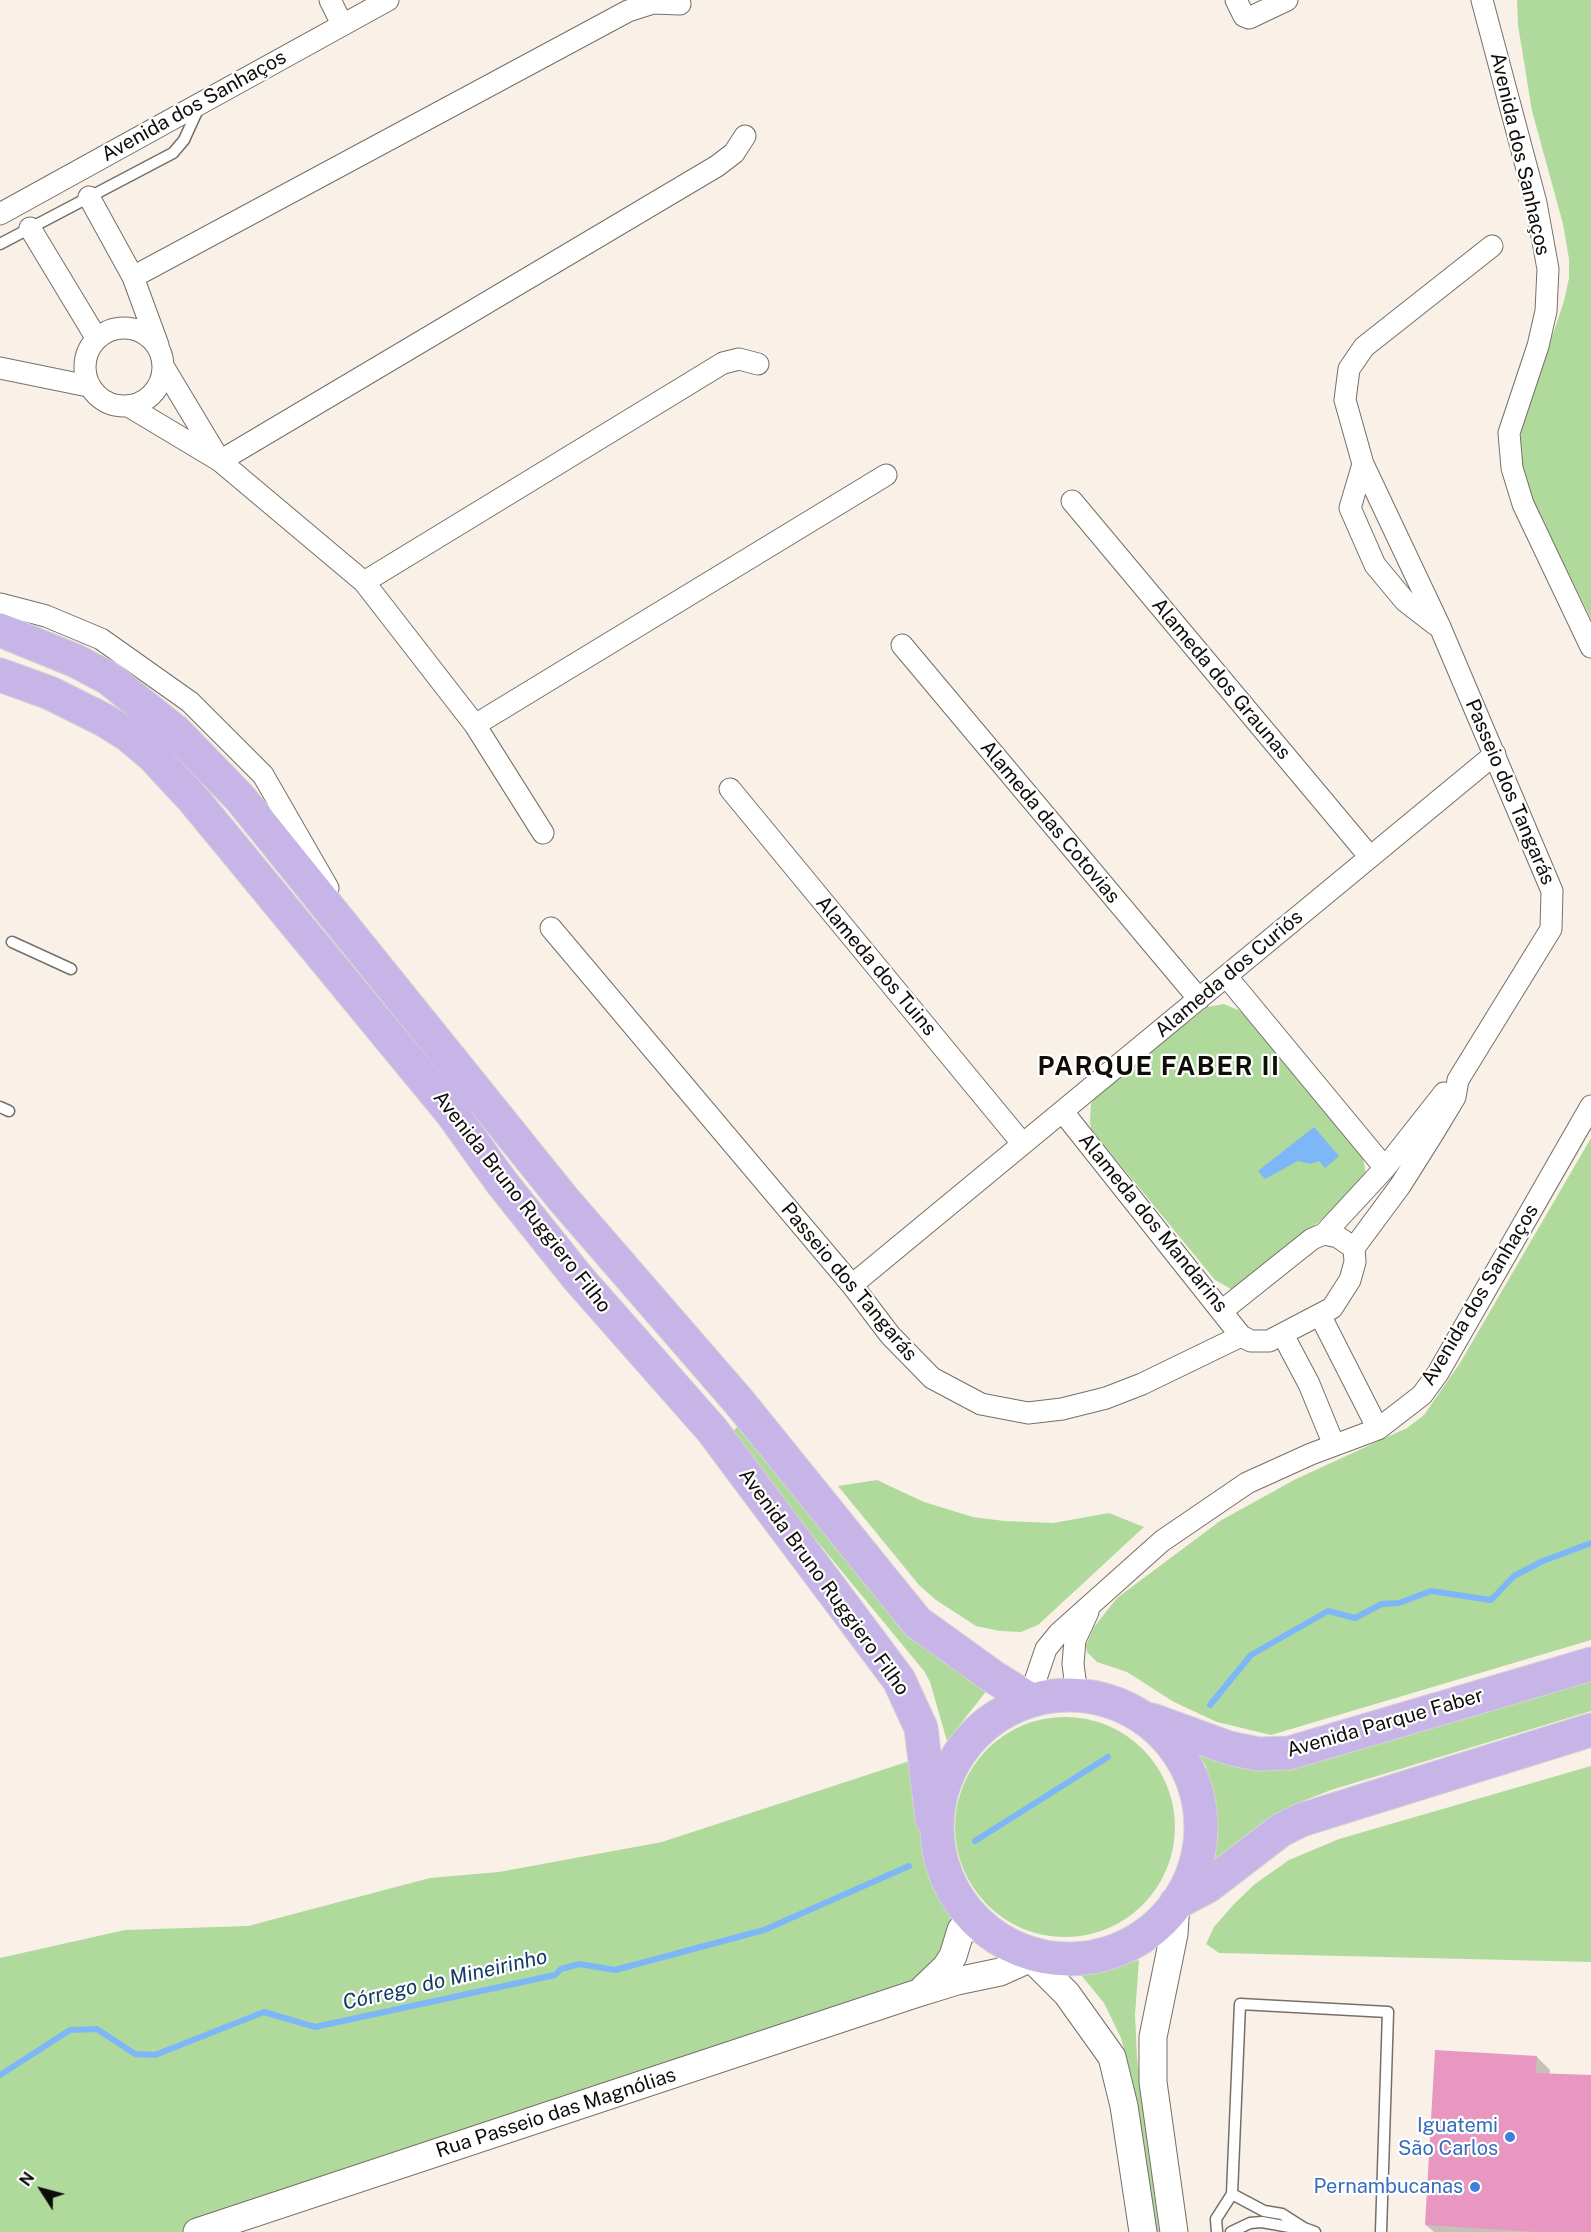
<!DOCTYPE html>
<html>
<head>
<meta charset="utf-8">
<style>
	body { margin:0 }
	#map { position:relative; width:1591px; height:2232px; overflow:hidden; background:#f9f1e8; font-family:"Public Sans",sans-serif }
	canvas { display:block }
	.north { position:absolute; left:12px; top:2160px; width:60px; height:60px; -webkit-text-stroke:4px #fff; paint-order:stroke; rotate:306deg; font-size:16px; font-weight:700; line-height:24px; text-align:center; color:#0f0d0a }
	.north::after { content:''; display:block; margin:auto; width:21px; height:27px; background:#0f0d0a; clip-path:polygon(50% 0,100% 100%,50% 72%,0 100%) }
</style>
</head>
<body>
<div id="map">
<canvas width="1591" height="2232"></canvas>
<div class="north">N</div>
</div>
<script>
const ctx = document.querySelector('canvas').getContext('2d');
ctx.lineJoin = 'round';
function fillPath(path, color) {
  ctx.fillStyle = color;
  ctx.fill(path, 'evenodd');
}
function toPath(rows) {
  const path = new Path2D();
  for (const r of rows) {
    if (r.length === 3) {
      path.moveTo(r[0] + r[2], r[1]);
      path.arc(r[0], r[1], r[2], 0, 2 * Math.PI);
      continue;
    }
    path.moveTo(r[0], r[1]);
    for (let i = 2; i < r.length; i += 2) path.lineTo(r[i], r[i + 1]);
  }
  return path;
}
function stroke(path, color, width, dash) {
  ctx.strokeStyle = color;
  ctx.lineWidth = width;
  ctx.lineCap = dash ? 'butt' : 'round';
  ctx.setLineDash(dash || []);
  ctx.stroke(path);
}
function label(font, color, halo, rows, align = 'center') {
  ctx.font = font + ' "Public Sans",sans-serif';
  ctx.lineWidth = 4.5;
  ctx.setLineDash([]);
  ctx.textBaseline = 'middle';
  ctx.strokeStyle = halo;
  ctx.fillStyle = color;
  for (const [text, x, y, turn = 0] of rows) {
    ctx.save();
    ctx.translate(x, y);
    ctx.rotate((+turn || 0) * Math.PI / 180);
    ctx.textAlign = isNaN(turn) ? turn : align;
    if (halo) ctx.strokeText(text, 0, 0);
    ctx.fillText(text, 0, 0);
    ctx.restore();
  }
}
fillPath(toPath([
	[1517,0,1591,0,1591,619,1530,496,1521,461,1521,430,1564,301,1569,278,1569,259,1563,224,1532,111,1518,25],
	[1224,1004,1245,1013,1363,1157,1366,1175,1363,1184,1240,1289,1231,1289,1215,1280,1091,1129,1090,1121,1091,1104,1096,1095,1207,1007],
	[1591,1138,1591,1640,1271,1735,1217,1722,1174,1702,1127,1672,1097,1662,1087,1652,1086,1645,1094,1627,1117,1598,1220,1521,1296,1479,1407,1428,1424,1415,1460,1363],
	[737,1427,741,1427,988,1689,947,1741,930,1682,924,1671,732,1438,732,1432],
	[877,1480,924,1502,973,1517,1004,1521,1053,1523,1109,1513,1144,1527,1038,1625,1021,1632,1000,1631,976,1626,936,1600,919,1585,838,1486],
	[1591,1680,1591,1711,1331,1790,1303,1801,1270,1819,1212,1864,1207,1862,1212,1833,1211,1794,1206,1766,1194,1749,1237,1764,1273,1771,1317,1761],
	[1065,1827,110],
	[925,1756,932,1819,946,1875,958,1899,981,1926,937,1978,197,2232,0,2232,0,1958,125,1930,248,1926,430,1878,499,1872,662,1842],
	[1591,1766,1591,1962,1219,1953,1206,1944,1214,1927,1234,1904,1255,1884,1289,1860,1339,1839],
	[1139,1960,1135,2015,1137,2057,1159,2232,1150,2232,1132,2077,1121,2038,1104,2003,1081,1975]
]), '#afda9c');
fillPath(toPath([
	[1314,1127,1339,1156,1325,1168,1319,1161,1310,1164,1298,1161,1265,1179,1258,1171]
]), '#7eb7f7');
fillPath(toPath([
	[1537,2057,1550,2070,1549,2075,1591,2076,1591,2232,1434,2232,1426,2225]
]), '#0003');
stroke(toPath([
	[1210,1705,1251,1655,1328,1611,1355,1618,1382,1604,1399,1603,1431,1591,1491,1600,1514,1576,1543,1561,1591,1543],
	[975,1841,1108,1757],
	[0,2075,70,2030,97,2029,135,2054,155,2055,264,2012,315,2027,555,1975,561,1969,579,1964,615,1970,764,1930,909,1866]
]), '#7eb7f7', 6);
fillPath(toPath([
	[1435,2050,1537,2056,1536,2073,1591,2075,1591,2232,1537,2232,1425,2225]
]), '#e897c1');
const service = toPath([
	[0,244,173,153,184,140,199,107],
	[12,942,71,969],
	[0,1107,9,1111],
	[1232,2194,1264,2211,1282,2214,1304,2228,1315,2232],
	[1217,2232,1216,2219,1232,2194,1240,2004,1388,2012,1381,2232],
	[1231,2232,1250,2223,1262,2222,1300,2229]
]);
const minor = toPath([
	[330,0,342,24],
	[1236,0,1244,16,1249,18,1287,0],
	[1482,0,1536,203,1548,269,1546,311,1538,346,1509,433,1512,468,1523,504,1591,647],
	[89,197,133,277,158,345],
	[0,214,388,0],
	[30,228,97,339],
	[133,277,628,11,653,3,680,4],
	[124,367,39],
	[163,366,220,461,364,582,475,725,543,833],
	[0,368,88,386],
	[130,407,220,461,717,166,734,153,745,136],
	[1363,464,1350,508,1375,565,1405,601,1436,625],
	[1072,501,1370,857],
	[364,582,723,363,739,359,758,364],
	[0,604,46,616,101,639,190,702,263,775,328,888],
	[902,645,1199,999],
	[475,725,886,475],
	[730,789,1022,1143],
	[551,928,852,1285,890,1335,932,1378,981,1404,1028,1413,1062,1409,1106,1398,1142,1384,1241,1336],
	[1227,977,1385,1168],
	[1063,1112,1241,1336],
	[1324,1234,1385,1168,1444,1093],
	[852,1285,1495,754],
	[1223,1310,1312,1239,1324,1234,1338,1237,1354,1248],
	[1320,1315,1378,1429],
	[1283,1335,1309,1384,1334,1445],
	[1241,1336,1251,1341,1269,1341,1332,1308,1350,1280,1355,1262,1354,1248,1400,1186,1434,1132,1455,1097,1458,1080,1551,929,1552,891,1440,627,1363,464,1345,400,1349,369,1364,347,1492,246],
	[1077,1695,1073,1664,1075,1640,1088,1612],
	[1029,1699,1046,1649,1059,1633,1162,1541,1247,1483,1311,1454,1378,1429,1422,1395,1438,1373,1591,1106]
]);
const tertiary = toPath([
	[924,1988,946,1967,953,1956,961,1930,981,1926],
	[197,2232,915,1994,957,1981,1000,1972,1031,1958,1067,1994,1112,2057,1124,2106,1143,2232],
	[1174,2232,1153,2082,1153,2037,1174,1934,1176,1903]
]);
const primary = toPath([
	[0,630,76,661,108,678,175,731,240,798,564,1200,740,1403,917,1622,992,1676,1029,1699],
	[0,675,50,693,104,720,128,735,154,757,193,799,451,1112,502,1183,578,1278,712,1430,899,1680,921,1728,932,1819],
	[1069,1827,132],
	[1152,1720,1229,1748,1258,1754,1289,1753,1591,1664],
	[1176,1903,1208,1886,1281,1830,1301,1820,1591,1730]
]);
stroke(service, '#766f68', 13);
stroke(minor, '#766f68', 23);
stroke(tertiary, '#766f68', 29);
stroke(primary, '#d4d3d3', 35);
stroke(service, '#fff', 10);
stroke(minor, '#fff', 21);
stroke(tertiary, '#fff', 27);
stroke(primary, '#c7b5e8', 33);
for (const [x, y, r, color] of [
	[1510,2137,6,"#3f7fe0"],
	[1475,2187,6,"#3f7fe0"]
]) {
  const dot = new Path2D();
  dot.arc(x, y, r, 0, 2 * Math.PI);
  ctx.fillStyle = color;
  ctx.fill(dot);
  stroke(dot, '#fff', 2);
}
label('20px', '#0f0d0a', '#fff', [
	["Avenida dos Sanhaços",194,106,-29],
	["Avenida dos Sanhaços",1520,154,77],
	["Alameda dos Graunas",1221,679,50],
	["Passeio dos Tangarás",1510,792,67],
	["Alameda das Cotovias",1050,822,50],
	["Alameda dos Tuins",876,966,50],
	["Alameda dos Curiós",1229,974,-40],
	["Avenida Bruno Ruggiero Filho",522,1202,52],
	["Alameda dos Mandarins",1153,1223,51],
	["Passeio dos Tangarás",849,1282,50],
	["Avenida dos Sanhaços",1480,1295,-59],
	["Avenida Bruno Ruggiero Filho",824,1582,54],
	["Avenida Parque Faber",1385,1723,-16],
	["Rua Passeio das Magnólias",556,2113,-18]
]);
label('20px', '#366cbe', '#fff', [
	["Iguatemi",1498,2126],
	["São Carlos",1498,2149],
	["Pernambucanas",1463,2187]
], 'right');
label('italic 21px', '#123a63', '#fff', [
	["Córrego do Mineirinho",445,1980,-13]
]);
ctx.letterSpacing = '1.5px';
label('bold 26px', '#0f0d0a', '#fff', [
	["PARQUE FABER II",1159,1067]
]);
ctx.letterSpacing = '0px';
</script>
</body>
</html>
